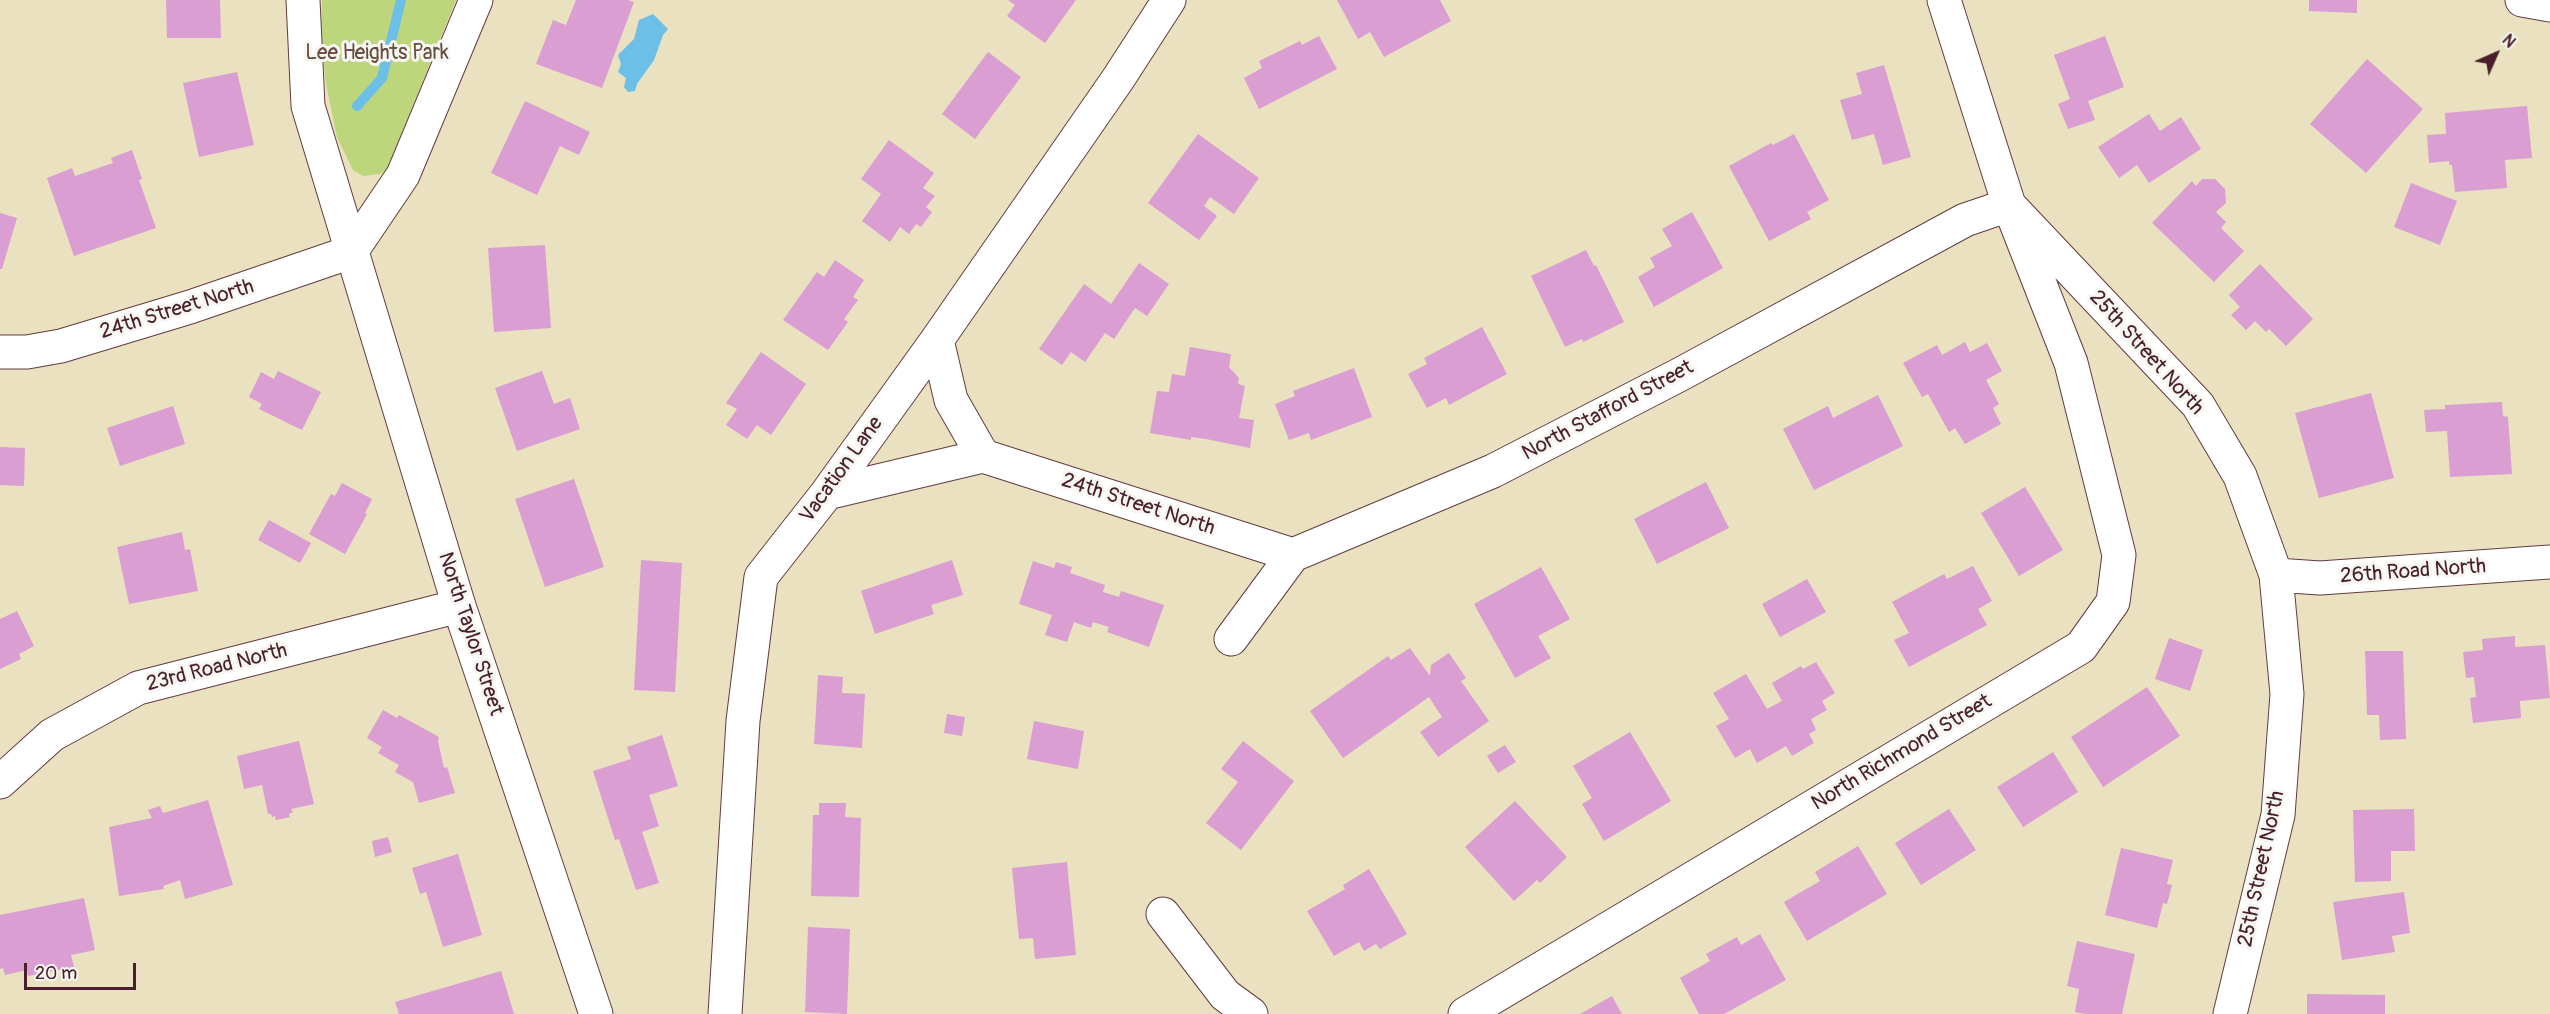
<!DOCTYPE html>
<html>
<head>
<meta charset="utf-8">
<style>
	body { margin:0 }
	#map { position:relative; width:2550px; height:1014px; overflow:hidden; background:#e9e1bf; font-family:Pangolin,sans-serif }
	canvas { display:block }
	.north { position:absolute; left:2466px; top:24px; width:60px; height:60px; -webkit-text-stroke:4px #f6f6f2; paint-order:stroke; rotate:45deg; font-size:16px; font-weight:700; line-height:24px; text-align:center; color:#4a1f2b }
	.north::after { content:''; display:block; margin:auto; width:21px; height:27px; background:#4a1f2b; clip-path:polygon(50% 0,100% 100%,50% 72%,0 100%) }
	.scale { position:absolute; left:24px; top:963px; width:112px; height:27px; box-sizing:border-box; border:3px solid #4a1f2b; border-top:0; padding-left:8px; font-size:18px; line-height:21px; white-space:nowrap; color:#4a1f2b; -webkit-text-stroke:4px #f6f6f2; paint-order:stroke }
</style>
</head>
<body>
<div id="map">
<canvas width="2550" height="1014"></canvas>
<div class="north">N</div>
<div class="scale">20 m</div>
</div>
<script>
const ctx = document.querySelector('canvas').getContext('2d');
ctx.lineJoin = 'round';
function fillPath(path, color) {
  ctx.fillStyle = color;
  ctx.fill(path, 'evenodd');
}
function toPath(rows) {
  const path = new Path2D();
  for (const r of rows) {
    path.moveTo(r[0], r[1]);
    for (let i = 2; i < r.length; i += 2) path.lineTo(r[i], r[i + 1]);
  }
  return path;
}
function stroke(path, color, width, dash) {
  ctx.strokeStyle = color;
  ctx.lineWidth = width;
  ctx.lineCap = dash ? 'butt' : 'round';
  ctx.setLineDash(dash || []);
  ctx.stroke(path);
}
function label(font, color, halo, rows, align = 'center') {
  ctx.font = font + ' Pangolin,sans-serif';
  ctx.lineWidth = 6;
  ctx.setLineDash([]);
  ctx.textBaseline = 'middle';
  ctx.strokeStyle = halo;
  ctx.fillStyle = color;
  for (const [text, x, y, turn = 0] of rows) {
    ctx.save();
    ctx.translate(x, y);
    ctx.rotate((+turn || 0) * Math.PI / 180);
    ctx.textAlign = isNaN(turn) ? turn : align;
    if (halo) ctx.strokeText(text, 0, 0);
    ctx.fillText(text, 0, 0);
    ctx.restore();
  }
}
fillPath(toPath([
	[322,0,456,0,387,169,380,174,363,176,353,170,337,137,326,84,321,36]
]), '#bdd67b');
fillPath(toPath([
	[653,14,668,29,663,35,654,60,637,84,635,91,628,92,624,87,626,78,618,72,621,64,618,55,634,39,639,20]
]), '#6cc0e8');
stroke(toPath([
	[357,106,382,78,401,0]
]), '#6cc0e8', 10);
fillPath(toPath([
	[166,0,220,0,221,38,167,38],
	[576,0,628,0,634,2,602,88,536,64,553,20,566,25],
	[1008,0,1076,0,1045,43,1007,16,1015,5],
	[1337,0,1440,0,1451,21,1384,57,1370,32,1358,39],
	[2309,0,2357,0,2357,13,2309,11],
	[1319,36,1337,69,1259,109,1244,78,1262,68,1259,61,1300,41,1302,45],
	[2105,36,2124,87,2088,101,2095,120,2068,129,2058,104,2070,99,2054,55],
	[988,52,1021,77,975,139,942,114],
	[2367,59,2423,109,2366,173,2310,124],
	[1884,65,1911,157,1883,165,1874,134,1852,140,1840,100,1862,94,1856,73],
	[237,72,254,145,199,157,183,83],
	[525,101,590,132,579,155,560,146,537,195,491,173],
	[2527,106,2532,158,2505,160,2507,188,2455,192,2452,165,2449,165,2449,161,2429,163,2427,135,2446,134,2445,113],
	[2149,114,2160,131,2181,117,2201,149,2149,183,2137,165,2119,178,2098,147],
	[1198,134,1259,178,1234,214,1210,197,1204,206,1217,216,1199,240,1148,203],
	[1794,134,1829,200,1807,212,1811,219,1769,241,1729,166,1771,143,1773,145],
	[889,140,934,173,923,188,935,196,926,207,932,212,921,227,916,224,909,234,900,227,890,242,862,221,881,194,861,179],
	[132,150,142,179,139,180,156,228,74,256,47,178,72,168,75,176,113,163,111,158],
	[2202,179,2215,179,2225,189,2226,203,2216,212,2226,222,2221,228,2244,251,2214,282,2152,223,2192,181,2196,186],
	[2411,183,2457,201,2440,245,2394,227],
	[1692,212,1723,268,1654,307,1638,277,1655,267,1650,258,1672,246,1662,229],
	[0,213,17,218,2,269,0,269],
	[545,245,551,328,494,332,488,248],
	[1586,250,1594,266,1596,265,1624,322,1583,342,1582,339,1565,347,1531,276],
	[835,260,864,280,853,297,858,300,844,319,848,322,828,350,783,320,817,272,824,277],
	[1139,263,1169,284,1147,316,1135,308,1114,339,1105,333,1085,362,1071,352,1062,365,1039,349,1084,284,1111,304],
	[2260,264,2313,319,2286,346,2269,329,2266,332,2255,321,2246,330,2231,315,2240,307,2229,295],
	[1482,327,1507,374,1449,405,1446,398,1427,408,1408,374,1427,364,1424,358],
	[1965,342,1970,352,1987,343,2002,371,1986,380,1999,404,1993,408,2001,424,1965,444,1955,428,1949,432,1928,394,1922,397,1903,363,1937,345,1942,355],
	[1190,347,1231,354,1229,367,1239,378,1238,384,1245,386,1239,418,1254,420,1250,448,1206,439,1191,437,1191,440,1150,433,1157,391,1169,392,1172,374,1185,376],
	[761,352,806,384,771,435,757,425,747,439,726,425,737,409,726,403],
	[1354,368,1372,417,1311,440,1309,433,1289,440,1275,404,1295,396,1293,391],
	[278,371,321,392,302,430,259,409,262,404,249,397,261,372,274,379],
	[542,371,554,404,570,398,580,429,517,451,495,388],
	[2371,393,2394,478,2319,498,2295,413],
	[1878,395,1903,446,1814,490,1783,429,1828,406,1833,418],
	[2502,402,2503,416,2508,417,2512,474,2450,477,2447,431,2426,432,2424,410,2445,409,2445,405],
	[173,406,185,444,120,466,107,428],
	[0,447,25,448,24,486,0,485],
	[574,479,604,567,545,587,515,499],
	[1706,482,1729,528,1657,564,1634,519],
	[342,483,372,499,365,513,367,514,345,554,309,534,331,494,335,496],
	[2025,487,2063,550,2019,576,1981,513],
	[269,520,311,543,300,563,258,540],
	[182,532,185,550,190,549,198,591,129,604,117,547],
	[641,560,682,563,675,692,634,690],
	[952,560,963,595,931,605,934,614,875,634,861,591],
	[1033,561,1054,568,1056,562,1072,567,1070,573,1105,585,1103,592,1119,597,1121,591,1164,605,1149,647,1107,632,1109,627,1093,622,1091,628,1074,622,1067,642,1045,635,1052,615,1019,604],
	[1973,566,1992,601,1978,609,1987,625,1909,667,1894,640,1909,633,1892,602,1944,574,1947,579],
	[1541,567,1570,619,1538,636,1551,658,1515,678,1474,604],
	[1807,579,1826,612,1780,637,1762,604],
	[17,611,34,646,19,654,21,659,0,669,0,619],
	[2515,636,2515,647,2545,645,2550,698,2520,701,2521,718,2473,723,2470,698,2476,697,2474,677,2466,678,2463,652,2483,650,2482,639],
	[2169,638,2203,650,2190,691,2155,679],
	[1410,648,1430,676,1431,665,1449,653,1466,678,1461,681,1489,721,1438,757,1420,732,1442,717,1429,697,1343,758,1310,711,1388,656,1391,660],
	[2365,651,2403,651,2406,739,2380,740,2379,715,2367,715],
	[1816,662,1835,693,1822,701,1827,710,1811,719,1816,730,1809,734,1814,743,1792,756,1786,746,1757,763,1750,749,1735,758,1716,726,1729,719,1713,693,1746,674,1767,709,1782,701,1772,683,1801,666,1803,669],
	[818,675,843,677,842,693,865,694,862,748,814,744],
	[2147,687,2180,736,2103,787,2071,737],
	[383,710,397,718,399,715,439,737,438,741,444,768,447,767,455,793,419,803,413,782,395,772,399,765,378,753,382,747,367,738],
	[947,714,965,717,962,736,944,733],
	[1034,721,1084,731,1078,769,1027,759],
	[1630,732,1671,801,1604,841,1582,804,1592,798,1573,766],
	[662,735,678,786,649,795,659,826,642,832,659,883,636,890,619,839,615,840,593,771,631,759,627,747],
	[299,741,314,804,291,809,293,812,289,814,290,817,276,820,275,816,272,817,271,814,268,814,262,785,244,789,237,756],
	[1243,741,1294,781,1241,850,1206,823,1238,782,1221,769],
	[1505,745,1516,762,1498,773,1487,756],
	[2053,752,2078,792,2023,827,1997,787],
	[208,800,233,885,185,899,180,880,163,886,164,889,119,896,109,827,152,818,148,810,160,806,163,813],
	[1515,801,1567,857,1540,883,1537,880,1514,901,1465,847],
	[819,803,846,803,845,817,861,818,859,897,811,896,813,815,819,815],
	[1949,809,1976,850,1921,885,1895,843],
	[2414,809,2415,851,2391,851,2391,881,2355,882,2353,810],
	[388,837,392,852,375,857,372,841],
	[1858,846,1887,894,1807,941,1784,902,1820,881,1815,872],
	[2121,848,2173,860,2167,884,2172,885,2167,904,2163,903,2157,928,2105,915],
	[458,854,482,935,443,947,426,892,420,894,412,868],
	[1067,862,1076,955,1035,959,1033,938,1019,939,1012,868],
	[1369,869,1407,934,1380,949,1376,944,1364,951,1359,942,1334,956,1307,911,1345,889,1343,885],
	[2404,892,2410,933,2392,936,2395,952,2342,960,2333,902],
	[84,898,95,950,71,955,74,967,28,976,27,970,5,975,3,968,0,969,0,915],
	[808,927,850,929,847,1014,805,1012],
	[1760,934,1786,980,1724,1014,1699,1014,1680,978,1710,961,1706,954,1737,937,1741,945],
	[2077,941,2135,954,2122,1014,2085,1014,2075,1012,2079,989,2067,986],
	[501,971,514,1014,399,1014,395,1002],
	[2307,994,2385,995,2385,1014,2307,1014],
	[1612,996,1622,1014,1580,1014]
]), '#da9ed2');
const minor = toPath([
	[303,0,308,106,459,606,596,1014],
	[2522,0,2550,5],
	[937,340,951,400,983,456],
	[0,352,27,352,61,346,190,307,351,252,403,175,476,0],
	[827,493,983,456,1293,555],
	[2276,575,2320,578,2550,562],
	[1231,639,1293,555,1493,471,1679,375,1965,220,2009,205,2198,405,2240,476,2276,575,2287,694,2278,815,2230,1014],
	[0,782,52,735,138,688,459,606],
	[1163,914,1225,995,1251,1014],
	[725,1014,743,721,761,577,827,493,937,340,1118,79,1169,0],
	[1465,1014,2081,647,2113,602,2119,555,2071,363,2009,205,1944,0]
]);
stroke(minor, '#623c41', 35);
stroke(minor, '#fff', 33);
label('21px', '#674d3f', '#f6f6f2', [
	["Lee Heights Park",377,54]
]);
label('21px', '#4a1f2b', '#f6f6f2', [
	["24th Street North",177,310,-17],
	["25th Street North",2146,353,48],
	["North Stafford Street",1608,411,-28],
	["Vacation Lane",842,470,-54],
	["24th Street North",1138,505,18],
	["26th Road North",2413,572,-4],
	["North Taylor Street",470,634,72],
	["23rd Road North",217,668,-14],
	["North Richmond Street",1902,753,-31],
	["25th Street North",2262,869,-78]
]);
</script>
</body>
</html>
